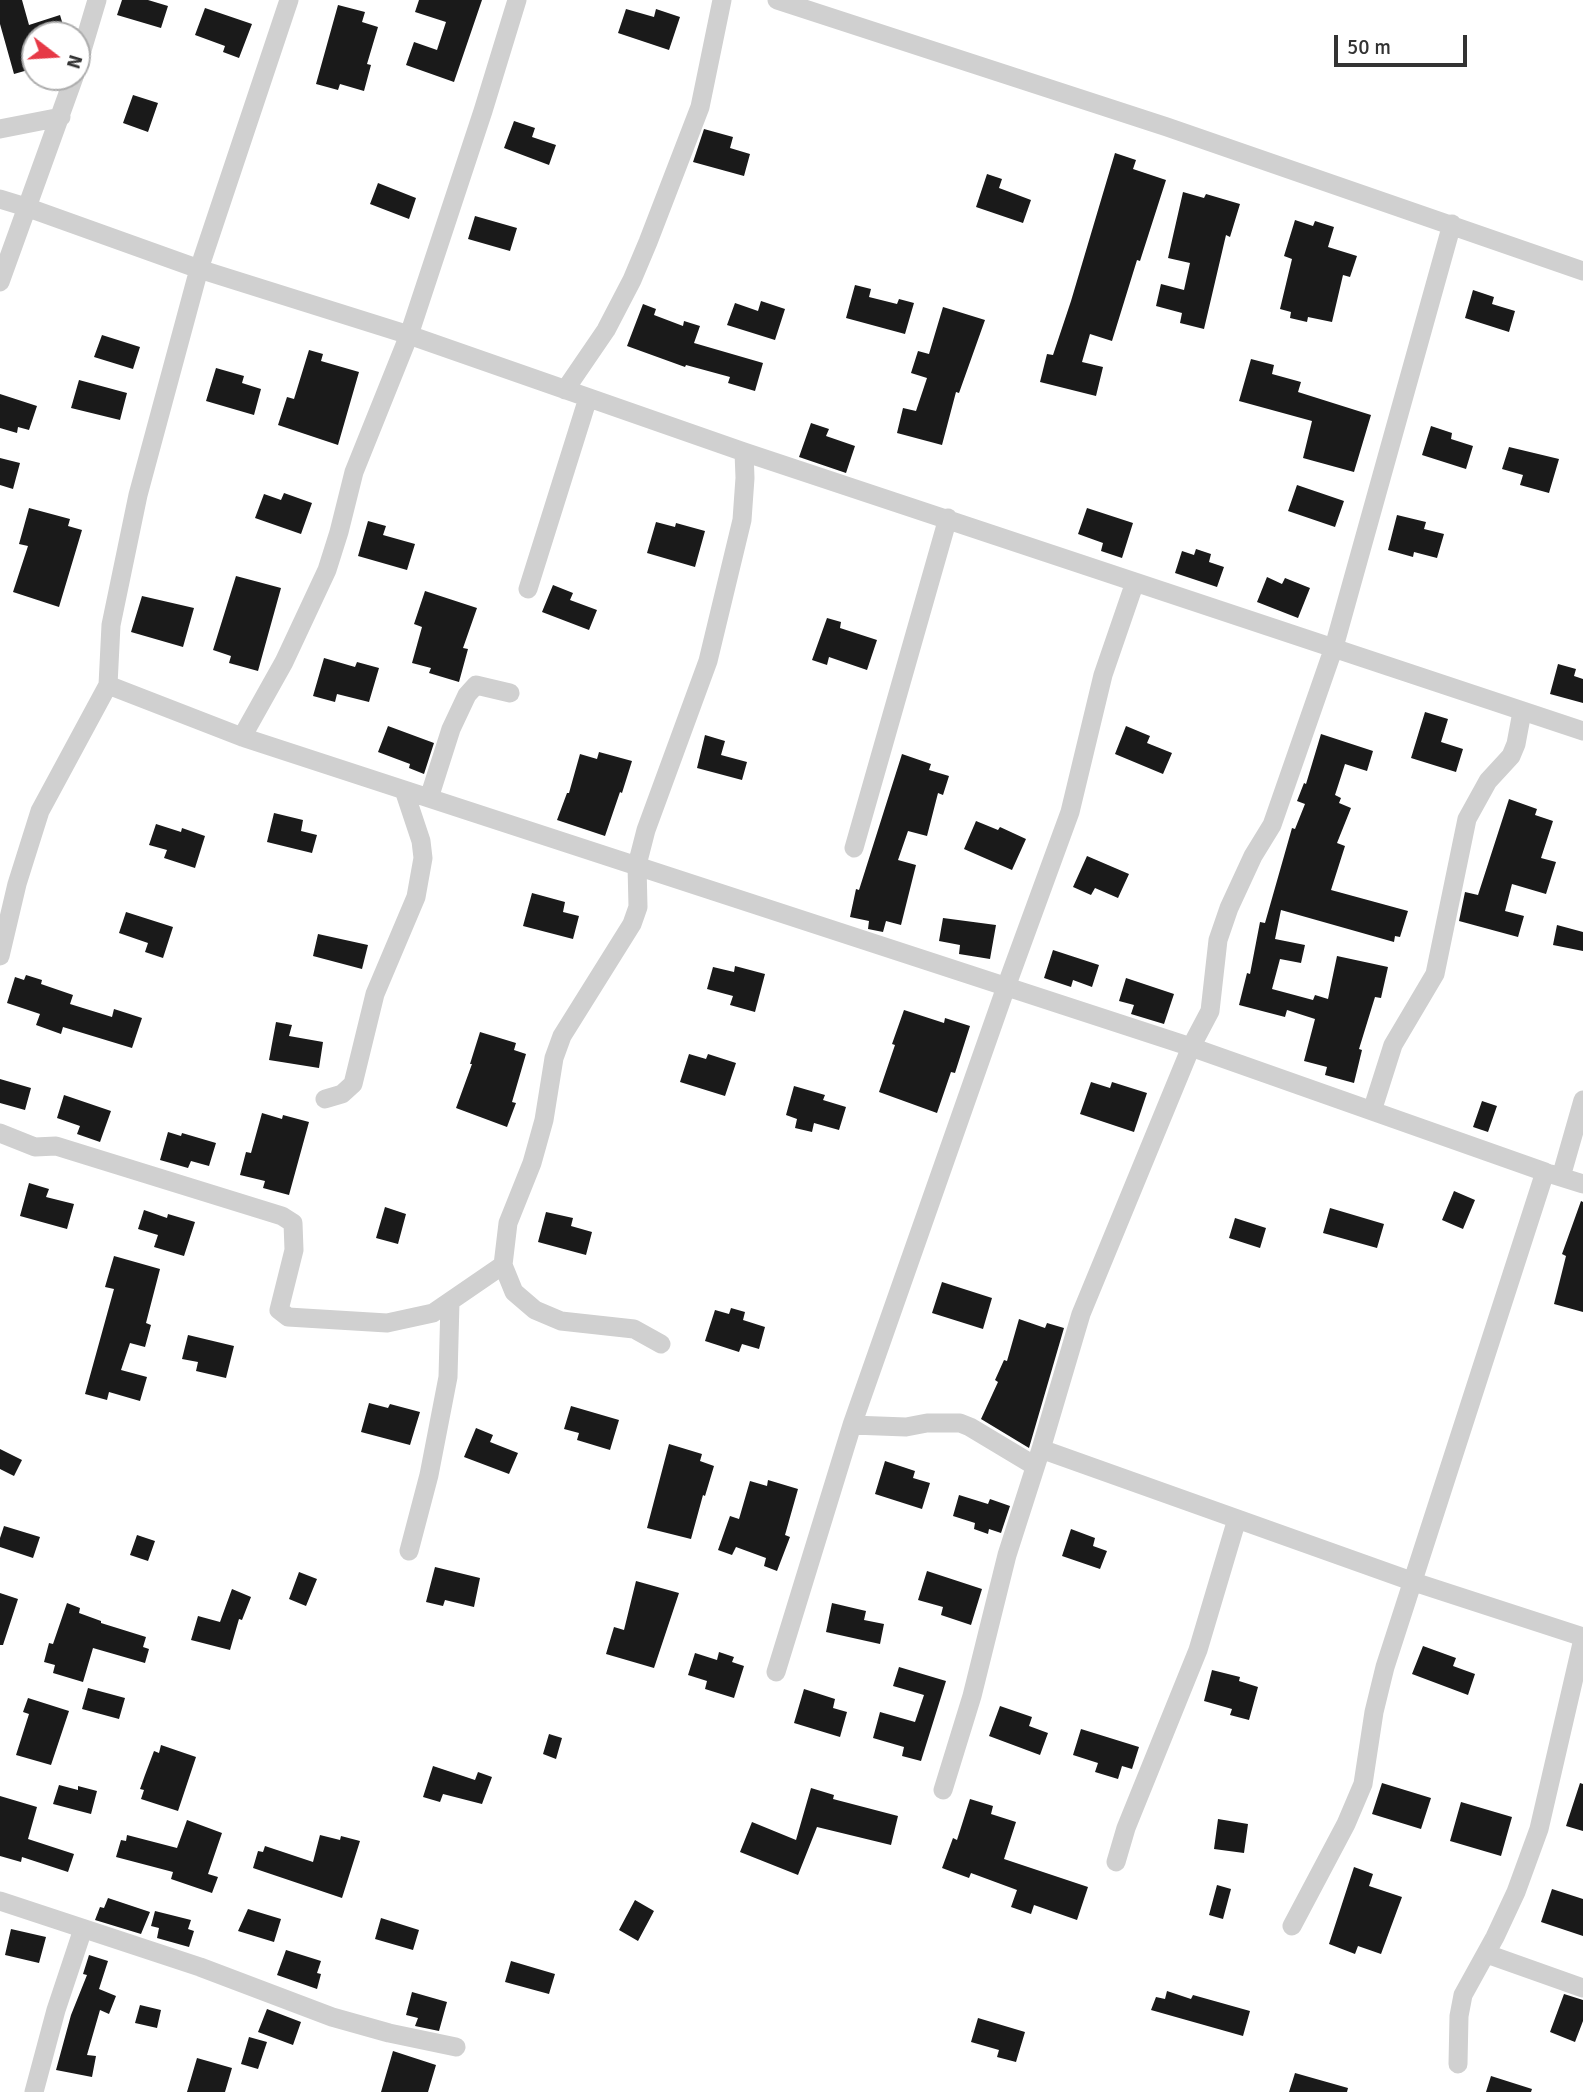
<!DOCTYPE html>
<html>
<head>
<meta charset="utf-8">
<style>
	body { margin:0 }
	#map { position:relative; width:1583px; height:2092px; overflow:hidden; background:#fff; font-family:Signika,sans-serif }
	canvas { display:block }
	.north { position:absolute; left:21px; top:21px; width:70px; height:70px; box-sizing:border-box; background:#fff; border:2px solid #adadad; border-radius:50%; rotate:107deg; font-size:19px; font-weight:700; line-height:28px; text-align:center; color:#333 }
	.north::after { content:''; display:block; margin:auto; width:24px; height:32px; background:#e63946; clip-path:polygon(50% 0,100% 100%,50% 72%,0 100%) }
	.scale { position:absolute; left:1334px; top:35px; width:133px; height:32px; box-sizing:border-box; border:4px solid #333; border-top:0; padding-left:9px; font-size:21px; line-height:24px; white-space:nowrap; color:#333; -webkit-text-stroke:5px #fff; paint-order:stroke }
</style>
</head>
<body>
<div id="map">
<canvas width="1583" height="2092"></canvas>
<div class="north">N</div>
<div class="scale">50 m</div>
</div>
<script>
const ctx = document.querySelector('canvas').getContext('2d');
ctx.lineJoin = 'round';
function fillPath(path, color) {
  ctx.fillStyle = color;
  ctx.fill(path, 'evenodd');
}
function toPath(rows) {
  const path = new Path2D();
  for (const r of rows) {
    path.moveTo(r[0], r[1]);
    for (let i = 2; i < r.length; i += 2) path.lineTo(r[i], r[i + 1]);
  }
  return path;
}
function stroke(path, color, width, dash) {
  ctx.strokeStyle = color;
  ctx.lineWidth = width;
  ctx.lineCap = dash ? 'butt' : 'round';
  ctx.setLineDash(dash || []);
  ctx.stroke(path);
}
fillPath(toPath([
	[0,0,22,0,29,25,60,15,66,35,35,35,35,68,14,74,0,24],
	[122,0,148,0,168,6,161,28,117,15],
	[419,0,482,0,454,82,406,65,414,42,437,50,446,22,415,12],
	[338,5,365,12,362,22,378,27,367,64,371,65,364,91,340,84,338,90,316,84],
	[205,8,252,24,239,58,223,52,225,46,195,35],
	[626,9,654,17,656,9,680,17,669,50,618,33],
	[133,95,158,103,148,132,123,123],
	[514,121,535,128,532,137,556,145,549,165,504,148],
	[704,129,733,137,730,148,750,154,744,176,693,162],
	[1115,153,1136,160,1133,169,1166,180,1140,261,1137,260,1112,341,1090,334,1082,362,1103,367,1096,396,1040,382,1047,354,1053,355,1071,301],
	[987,174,1002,179,999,188,1031,200,1023,223,976,207],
	[378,183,416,198,409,219,370,204],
	[1183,192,1204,198,1206,194,1240,204,1230,237,1226,235,1204,329,1180,323,1182,313,1156,306,1161,284,1184,290,1190,263,1168,258],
	[475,216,517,228,510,251,468,239],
	[1295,220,1313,226,1315,221,1334,227,1328,247,1357,256,1350,277,1343,275,1332,322,1308,317,1307,322,1290,318,1291,312,1280,309,1292,259,1284,256],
	[855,285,871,289,869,297,897,304,899,299,914,303,905,334,846,318],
	[1473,290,1494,297,1492,304,1515,311,1509,332,1465,318],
	[761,301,785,309,775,340,727,325,735,303,758,311],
	[643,304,656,309,654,315,683,326,684,321,700,326,694,343,763,363,755,391,728,383,730,377,686,365,685,367,627,346],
	[943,307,985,320,959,393,956,392,942,445,897,433,903,408,916,411,927,378,911,373,918,351,929,354],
	[102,335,140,347,133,369,94,357],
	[309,350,323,354,321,361,359,372,338,445,278,425,287,397,294,399],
	[1251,359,1274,365,1272,374,1301,382,1298,392,1371,415,1354,472,1303,458,1312,421,1239,401],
	[216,368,244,376,242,383,261,389,254,415,206,401],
	[79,380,127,393,120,420,71,408],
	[0,394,37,406,29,430,18,427,17,433,0,428],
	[811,423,829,429,826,436,855,446,846,473,799,457],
	[1431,426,1452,433,1451,439,1473,446,1466,469,1422,455],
	[1509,447,1559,459,1549,493,1520,485,1523,475,1502,469],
	[0,458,20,463,13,489,0,485],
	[1297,485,1344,501,1335,527,1288,511],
	[284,493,312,503,301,534,255,518,264,494,281,500],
	[29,508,70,519,68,526,82,530,59,607,13,592,28,546,19,544],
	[1087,508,1133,523,1122,558,1101,551,1103,543,1078,534],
	[1397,515,1426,522,1424,529,1444,534,1437,558,1414,552,1413,557,1388,550],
	[368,521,386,526,383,535,415,544,407,570,358,556],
	[656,522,675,527,676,523,705,531,695,567,647,553],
	[1196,549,1211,554,1209,562,1224,567,1217,587,1175,573,1182,551,1194,555],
	[236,576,281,588,258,671,229,663,231,656,213,650],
	[1267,577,1282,584,1285,578,1310,588,1298,618,1257,602],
	[553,585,573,593,570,600,597,610,589,630,542,612],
	[425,591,477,608,463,648,468,649,459,682,429,673,431,668,412,663,422,627,414,624],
	[142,596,194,608,183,647,131,632],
	[827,618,841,622,840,628,877,640,867,670,829,657,827,665,812,660],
	[324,658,355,667,357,662,379,668,369,702,337,694,335,702,313,696],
	[1558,664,1576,669,1574,676,1583,679,1583,703,1550,694],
	[1425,712,1448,719,1441,742,1463,749,1456,772,1411,758],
	[388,726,434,743,424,774,409,768,410,764,378,752],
	[1126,726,1150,736,1147,743,1172,753,1163,774,1115,754],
	[1321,734,1373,751,1367,771,1345,764,1335,795,1341,798,1339,803,1351,808,1337,843,1345,846,1331,890,1408,911,1400,937,1395,936,1394,942,1281,910,1275,939,1305,945,1301,963,1280,959,1272,989,1313,1000,1315,995,1328,999,1337,956,1388,967,1381,998,1375,997,1359,1049,1362,1050,1354,1083,1325,1075,1327,1067,1304,1061,1315,1019,1287,1010,1285,1017,1239,1005,1247,973,1250,974,1260,922,1265,923,1292,828,1295,829,1305,804,1297,801,1304,783,1306,784],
	[705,735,725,741,721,755,747,762,742,780,697,768],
	[599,752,632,761,622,793,620,792,605,836,557,820,567,793,569,793,580,754,597,759],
	[902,754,931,764,929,770,949,776,943,795,938,793,927,836,908,831,898,860,916,865,901,925,886,921,883,932,868,929,869,921,850,917,856,889,859,890],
	[1509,799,1537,809,1535,815,1553,821,1541,858,1556,862,1546,894,1512,884,1505,911,1524,916,1518,937,1459,921,1465,892,1478,895],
	[274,813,303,820,301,831,317,835,312,853,267,842],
	[976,821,998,830,1000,827,1026,839,1012,870,964,849],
	[156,824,181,832,182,828,205,836,195,868,164,858,167,850,149,845],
	[1087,856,1129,874,1118,898,1095,888,1091,895,1073,887],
	[532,893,565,902,563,912,579,916,573,939,523,926],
	[126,912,173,927,163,958,145,952,148,943,119,933],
	[943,918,996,925,990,959,959,954,960,945,939,941],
	[1557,925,1583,932,1583,951,1553,945],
	[318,934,368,945,362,969,313,956],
	[1053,950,1099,965,1092,987,1073,980,1071,987,1044,978],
	[735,966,765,974,755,1012,730,1005,733,996,707,989,713,967,734,972],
	[26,975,42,980,41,984,73,995,70,1004,112,1017,114,1009,142,1018,132,1048,63,1027,61,1034,36,1025,40,1014,7,1003,15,977,24,980],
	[1126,978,1174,994,1164,1024,1131,1014,1134,1005,1119,1001],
	[904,1010,944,1023,945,1018,970,1026,955,1073,951,1072,937,1113,879,1092,895,1045,892,1044],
	[276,1022,292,1025,289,1036,323,1042,319,1068,269,1060],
	[480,1032,516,1043,514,1050,526,1054,512,1102,516,1103,507,1127,456,1108,472,1064,470,1064],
	[689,1054,706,1059,708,1054,736,1063,725,1096,680,1082],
	[0,1079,31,1088,25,1110,0,1103],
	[1091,1082,1110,1088,1112,1082,1147,1093,1134,1132,1080,1114],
	[794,1086,825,1095,823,1100,846,1107,839,1130,814,1123,812,1132,795,1128,797,1119,786,1115],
	[64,1095,111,1111,100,1142,77,1134,80,1126,57,1118],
	[1482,1101,1497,1106,1488,1132,1473,1127],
	[262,1113,282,1119,283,1115,309,1122,289,1195,263,1188,265,1181,240,1175,246,1152,251,1153],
	[168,1132,181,1136,182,1133,216,1143,209,1166,191,1161,188,1168,160,1160],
	[29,1183,49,1189,46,1197,74,1204,67,1229,20,1216],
	[1454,1191,1475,1200,1463,1229,1442,1220],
	[1581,1201,1583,1202,1583,1312,1554,1304,1566,1256,1562,1254],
	[385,1207,406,1214,398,1244,376,1238],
	[1330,1208,1384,1224,1377,1248,1323,1233],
	[144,1210,167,1218,168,1214,195,1222,184,1256,154,1247,158,1235,138,1229],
	[546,1212,573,1218,571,1226,592,1232,586,1255,538,1242],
	[1235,1218,1266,1228,1260,1248,1229,1238],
	[114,1256,160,1269,146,1323,151,1325,145,1347,130,1343,121,1370,147,1377,140,1401,109,1392,107,1400,85,1394,114,1289,105,1287],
	[942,1282,992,1298,983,1329,932,1313],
	[731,1308,745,1312,743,1320,765,1327,759,1349,742,1344,739,1352,705,1341,715,1310,729,1314],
	[1019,1319,1045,1328,1047,1323,1064,1328,1029,1448,981,1419,998,1382,995,1380,1004,1360,1007,1361],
	[188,1335,234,1346,226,1378,196,1371,198,1362,182,1359],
	[369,1403,388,1408,390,1404,420,1412,410,1445,361,1432],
	[571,1406,619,1420,610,1450,577,1440,579,1433,564,1429],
	[476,1428,493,1435,490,1442,518,1453,509,1474,464,1457],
	[669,1444,702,1454,700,1461,714,1466,705,1496,703,1495,691,1539,647,1528],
	[0,1449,22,1460,14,1476,0,1469],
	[885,1461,915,1471,913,1478,930,1483,922,1509,875,1494],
	[768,1480,798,1489,785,1535,790,1537,777,1571,764,1566,766,1558,736,1547,732,1555,718,1550,730,1516,739,1519,750,1481,767,1486],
	[959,1495,988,1504,990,1499,1010,1506,1001,1533,989,1529,988,1534,974,1529,975,1523,953,1516],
	[4,1526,40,1537,33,1558,0,1547,0,1538],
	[1071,1529,1095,1538,1093,1546,1107,1551,1100,1569,1062,1556],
	[137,1535,155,1541,148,1561,130,1555],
	[435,1567,480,1578,474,1607,445,1600,443,1606,426,1602],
	[927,1571,982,1589,971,1625,941,1615,943,1607,918,1600],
	[299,1572,317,1579,306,1606,289,1599],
	[636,1581,679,1593,654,1668,606,1654,614,1627,624,1630],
	[232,1589,251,1597,242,1620,239,1619,230,1650,191,1640,198,1616,220,1622],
	[0,1593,18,1599,3,1645,0,1645],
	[67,1603,80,1608,79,1613,101,1621,101,1623,146,1637,143,1647,149,1649,145,1663,93,1648,83,1682,53,1673,55,1665,44,1662,49,1643,53,1644],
	[832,1603,866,1611,864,1620,884,1624,880,1644,826,1632],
	[1423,1646,1456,1658,1453,1666,1475,1674,1468,1695,1412,1674],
	[719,1652,734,1657,732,1662,744,1666,734,1698,705,1689,707,1681,688,1675,695,1653,717,1660],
	[899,1667,946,1681,921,1761,902,1756,904,1747,873,1738,880,1712,915,1722,924,1695,893,1686],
	[1212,1670,1240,1677,1239,1681,1258,1687,1249,1720,1230,1715,1232,1709,1204,1701],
	[88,1688,125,1698,119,1719,82,1709],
	[804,1689,835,1699,833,1708,847,1712,840,1737,794,1723],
	[28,1698,69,1711,51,1765,16,1755,29,1714,23,1712],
	[1000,1706,1032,1717,1029,1726,1048,1733,1040,1755,989,1736],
	[1081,1729,1139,1747,1132,1769,1122,1766,1118,1779,1095,1772,1098,1763,1073,1755],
	[549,1734,562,1738,556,1759,543,1754],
	[161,1745,196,1757,178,1811,141,1799,144,1790,140,1789,145,1775,154,1751,159,1753],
	[433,1766,475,1780,478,1772,492,1777,482,1804,443,1794,440,1802,423,1797],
	[1382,1783,1431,1798,1421,1829,1372,1814],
	[1580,1783,1583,1784,1583,1831,1566,1826],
	[59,1785,78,1790,78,1786,97,1791,91,1814,53,1804],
	[811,1788,834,1795,833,1799,898,1816,891,1845,817,1827,798,1875,740,1852,752,1822,796,1840],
	[0,1796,37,1807,28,1839,74,1854,68,1872,22,1857,21,1862,0,1856],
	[970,1799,993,1806,991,1814,1016,1822,1004,1859,1088,1887,1077,1920,1034,1905,1031,1914,1011,1907,1017,1890,971,1873,969,1878,942,1868,953,1838,957,1840],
	[1461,1802,1512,1817,1501,1856,1450,1841],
	[1218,1819,1248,1824,1244,1853,1214,1849],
	[187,1820,222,1833,208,1874,218,1877,212,1893,171,1879,173,1872,116,1857,121,1840,126,1841,127,1835,177,1848],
	[320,1835,340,1840,341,1836,360,1841,342,1898,253,1868,258,1851,263,1852,265,1846,313,1862],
	[1354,1867,1373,1874,1369,1886,1402,1897,1381,1954,1358,1946,1355,1954,1329,1944],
	[1217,1885,1231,1889,1223,1919,1209,1915],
	[1552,1889,1583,1899,1583,1936,1541,1922],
	[108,1898,150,1912,141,1934,95,1920,100,1907,104,1908],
	[635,1900,654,1911,638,1941,619,1930],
	[248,1909,281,1919,274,1942,238,1931],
	[155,1911,191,1920,188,1929,194,1931,189,1947,157,1938,159,1928,151,1926],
	[381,1918,419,1930,413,1950,375,1939],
	[11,1929,46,1937,39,1963,5,1955],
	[286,1950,321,1961,317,1973,321,1974,317,1989,277,1975],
	[89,1955,108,1961,99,1989,116,1996,109,2014,100,2010,87,2055,96,2056,92,2077,56,2070,71,2015,87,1975,83,1974],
	[511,1961,555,1974,549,1994,505,1982],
	[1167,1991,1191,1999,1193,1995,1250,2011,1243,2036,1151,2010,1156,1997,1165,1999],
	[412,1992,447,2002,439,2031,415,2026,418,2018,406,2015],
	[1564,1994,1583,2000,1583,2021,1575,2042,1550,2032],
	[140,2005,161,2010,157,2028,135,2023],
	[267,2009,301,2022,293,2045,258,2032],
	[978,2018,1025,2032,1016,2062,997,2057,999,2050,971,2042],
	[249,2037,267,2042,258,2069,241,2064],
	[393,2051,436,2065,428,2092,381,2092],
	[197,2058,232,2068,225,2092,187,2092],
	[1295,2073,1348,2088,1347,2092,1289,2092],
	[1491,2076,1532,2089,1531,2092,1486,2092]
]), '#1a1a1a');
stroke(toPath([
	[777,0,1167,127,1583,271],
	[77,67,97,0],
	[0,129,61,117],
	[0,199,26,207,199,269,409,335,744,452,1583,731],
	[0,282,74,77],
	[565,390,606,330,632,280,648,242,700,107,722,0],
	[528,589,588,398],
	[108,685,242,737,1191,1047,1545,1172,1385,1667,1374,1712,1363,1784,1346,1824,1292,1926],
	[242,737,284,662,327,570,339,532,354,472,409,335,483,111,517,0],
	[429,798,451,729,467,695,476,685,510,693],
	[854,848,948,518],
	[0,956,17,884,40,811,108,685,111,625,138,495,199,269,289,0],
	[325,1099,342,1094,353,1084,375,994,416,897,423,858,421,841,404,790],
	[1372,1111,1393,1045,1435,974,1467,819,1488,781,1511,756,1516,744,1522,712],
	[0,1133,35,1147,56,1146,282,1216,293,1223,294,1250,279,1310,288,1317,387,1323,433,1313,503,1265],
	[1551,1174,1583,1184],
	[1561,1177,1583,1100],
	[661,1344,634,1329,561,1321,535,1310,514,1292,503,1265,508,1223,532,1163,544,1120,554,1058,562,1036,632,924,638,907,637,865,646,830,708,661,742,520,745,478,744,452],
	[852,1425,906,1427,927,1423,960,1423,970,1427,1035,1466],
	[1041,1449,1414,1582,1583,1637],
	[409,1551,429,1475,448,1377,450,1302],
	[776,1672,852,1425,1006,987,1070,812,1103,675,1135,582],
	[943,1790,972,1696,1007,1555,1041,1449,1081,1314,1191,1047,1210,1011,1218,940,1229,908,1253,856,1272,825,1334,647,1452,224],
	[1116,1862,1126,1828,1198,1650,1237,1519],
	[0,1901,200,1967,332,2017,389,2033,456,2047],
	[1487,1954,1583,1988],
	[1458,2064,1459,2016,1463,1995,1495,1937,1516,1892,1539,1829,1583,1639],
	[34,2092,56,2010,83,1929]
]), '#d0d0d0', 19);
</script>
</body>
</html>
